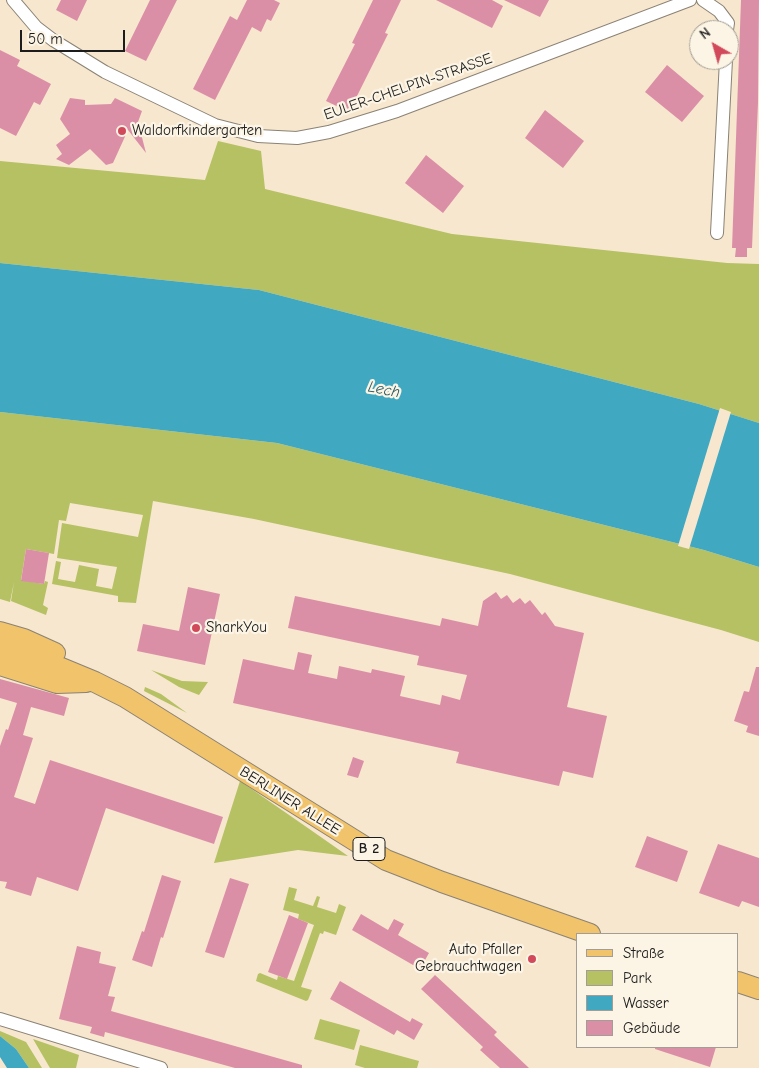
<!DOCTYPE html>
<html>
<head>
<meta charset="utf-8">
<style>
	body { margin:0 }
	#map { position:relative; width:759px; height:1068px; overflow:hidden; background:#f7e7ce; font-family:"Comic Neue",sans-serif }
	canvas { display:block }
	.legend { position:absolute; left:576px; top:933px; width:162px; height:115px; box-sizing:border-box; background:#fcf5e5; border:1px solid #a29e95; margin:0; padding:6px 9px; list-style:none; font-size:15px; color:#1c1c1c }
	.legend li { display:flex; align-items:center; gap:10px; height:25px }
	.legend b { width:25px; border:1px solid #a29e95 }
	.north { position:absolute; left:689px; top:20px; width:50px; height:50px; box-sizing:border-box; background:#fcf5e5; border:1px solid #a29e95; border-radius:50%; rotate:322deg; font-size:14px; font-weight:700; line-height:20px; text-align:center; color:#1c1c1c }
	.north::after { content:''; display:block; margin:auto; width:18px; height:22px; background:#d1495b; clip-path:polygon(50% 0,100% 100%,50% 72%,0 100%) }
	.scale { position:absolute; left:20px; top:30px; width:105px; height:22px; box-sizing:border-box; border:2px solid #1c1c1c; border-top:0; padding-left:6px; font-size:15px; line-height:18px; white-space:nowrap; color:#1c1c1c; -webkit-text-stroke:4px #fcf5e5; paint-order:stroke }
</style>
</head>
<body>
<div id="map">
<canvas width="759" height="1068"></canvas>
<ul class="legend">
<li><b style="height:6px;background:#f1c36a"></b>Straße</li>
<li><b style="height:14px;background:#b5c163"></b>Park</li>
<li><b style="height:14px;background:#41a8c1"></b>Wasser</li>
<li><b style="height:14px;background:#db8fa7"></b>Gebäude</li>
</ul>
<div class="north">N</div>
<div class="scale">50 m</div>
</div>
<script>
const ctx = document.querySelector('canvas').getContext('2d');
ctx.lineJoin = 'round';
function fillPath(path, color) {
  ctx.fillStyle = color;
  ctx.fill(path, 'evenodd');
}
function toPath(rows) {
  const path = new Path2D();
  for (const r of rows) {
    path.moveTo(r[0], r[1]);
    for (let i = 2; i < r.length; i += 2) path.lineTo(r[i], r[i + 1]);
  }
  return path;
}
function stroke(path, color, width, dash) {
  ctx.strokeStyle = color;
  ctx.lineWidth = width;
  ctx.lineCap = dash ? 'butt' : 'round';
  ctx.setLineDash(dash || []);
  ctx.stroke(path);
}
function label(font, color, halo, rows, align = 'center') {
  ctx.font = font + ' "Comic Neue",sans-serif';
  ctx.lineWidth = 4.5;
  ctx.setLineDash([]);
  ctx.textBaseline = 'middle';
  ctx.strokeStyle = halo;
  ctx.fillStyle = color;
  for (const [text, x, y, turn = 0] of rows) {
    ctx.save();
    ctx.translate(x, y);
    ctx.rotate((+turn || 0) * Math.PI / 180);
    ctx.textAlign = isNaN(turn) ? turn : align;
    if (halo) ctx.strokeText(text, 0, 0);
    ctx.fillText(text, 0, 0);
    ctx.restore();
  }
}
fillPath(toPath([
	[218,141,261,151,265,189,452,234,727,263,759,264,759,423,699,404,259,290,0,263,0,161,205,180],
	[0,412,277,443,704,550,759,567,759,642,721,630,510,574,254,519,153,501,136,603,118,602,118,596,52,584,56,561,61,562,58,579,75,582,79,565,99,569,96,586,112,589,117,567,57,558,62,523,138,537,143,515,70,503,66,521,59,520,54,554,26,549,21,580,44,584,45,581,48,582,43,605,48,608,46,615,11,601,14,582,10,602,0,599],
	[151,670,182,681,208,682,199,695,179,687],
	[145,687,161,694,187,713,144,691],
	[240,781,305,826,348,856,298,850,214,863],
	[289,887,297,889,294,900,313,906,317,896,320,897,317,907,336,913,339,904,346,907,336,935,324,931,323,934,320,933,301,987,312,990,308,1000,306,1001,256,981,258,974,260,973,277,980,278,976,294,981,314,925,298,919,299,914,283,910],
	[320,1019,360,1030,354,1050,314,1039],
	[0,1031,26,1042,42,1068,29,1068,16,1049,0,1036],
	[33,1039,79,1055,76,1068,50,1068],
	[360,1045,419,1061,417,1068,365,1068,355,1065]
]), '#b5c163');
fillPath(toPath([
	[0,263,259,290,699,404,759,423,759,567,704,550,277,443,0,412],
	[0,1036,16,1049,29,1068,7,1068,0,1057]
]), '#41a8c1');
fillPath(toPath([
	[720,408,731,412,689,549,678,546]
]), '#f7e7ce');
fillPath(toPath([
	[61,0,87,0,77,21,56,10],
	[150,0,177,0,146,61,125,51],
	[247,0,274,0,280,3,271,21,267,19,261,32,252,27,215,100,193,89,230,16,237,20],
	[373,0,401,0,385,33,388,34,349,112,326,101,355,44,352,43],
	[436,0,492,0,503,6,492,28],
	[504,0,549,0,540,17],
	[741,0,759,0,758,103,752,248,747,248,747,257,735,257,736,248,732,248],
	[0,50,20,60,17,66,51,84,40,105,34,102,16,136,0,128],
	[667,65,704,96,682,122,645,92],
	[70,98,85,100,85,105,111,104,115,98,142,111,138,122,146,153,128,130,113,163,106,165,90,149,69,165,56,159,62,154,56,145,70,134,60,119],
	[545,110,584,141,563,168,525,138],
	[426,155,464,186,443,213,405,183],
	[26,549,49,553,44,584,21,581],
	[188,587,220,594,205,665,137,651,143,624,179,631],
	[496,592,501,599,507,595,513,603,520,598,525,604,530,600,542,615,545,612,555,626,584,633,567,707,607,716,593,778,563,771,559,786,456,763,459,752,233,703,243,659,294,670,298,652,312,655,308,673,337,679,339,666,371,673,372,669,405,676,400,696,440,705,442,695,460,700,467,675,417,665,419,656,288,628,295,596,440,626,442,618,478,626,483,601],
	[756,667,759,667,759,736,746,732,748,726,734,721,744,691,749,692],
	[0,679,69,698,64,716,31,707,23,735,33,738,14,797,35,804,50,760,223,817,214,844,106,808,78,891,37,877,31,896,5,888,7,882,0,881,0,746,6,729,8,730,17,703,0,698],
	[353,757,364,761,358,778,347,775],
	[647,836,688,851,677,882,635,867],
	[718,844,759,858,759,907,742,901,739,907,699,893],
	[162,875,181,881,163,938,161,937,152,967,132,960,142,931,144,932],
	[230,878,249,884,224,958,205,952],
	[361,914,388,930,394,919,404,924,398,935,429,953,420,969,352,930],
	[289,915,308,923,287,979,268,972],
	[77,946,101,952,99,963,116,967,108,996,115,997,111,1011,302,1065,302,1068,235,1068,105,1032,104,1037,90,1033,92,1027,59,1019],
	[435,975,497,1032,494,1035,529,1068,500,1068,480,1050,483,1047,421,989],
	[340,981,410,1022,412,1018,423,1024,414,1040,397,1030,394,1035,330,999],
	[655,1047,716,1047,710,1067,655,1049]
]), '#db8fa7');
const minor = toPath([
	[13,0,36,27,53,40,105,72,215,125,258,136,297,138,329,132,397,111,690,0],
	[703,0,719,11,728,23,727,30],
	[717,233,726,60],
	[0,1019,161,1068]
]);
const primary = toPath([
	[0,632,24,639,55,653],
	[0,648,37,658,95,682,125,697,386,860,442,882,590,934],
	[0,665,57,683,86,682],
	[738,982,759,989]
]);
stroke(minor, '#8a8275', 14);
stroke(primary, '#8a8275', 22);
stroke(minor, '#fff', 12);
stroke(primary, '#f1c36a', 20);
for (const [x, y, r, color] of [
	[122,131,5,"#d1495b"],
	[196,628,5,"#d1495b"],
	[532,959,5,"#d1495b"]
]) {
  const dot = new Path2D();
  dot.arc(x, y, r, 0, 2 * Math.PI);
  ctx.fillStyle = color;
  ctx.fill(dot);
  stroke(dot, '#fcf5e5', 2);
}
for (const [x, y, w] of [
	[369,849,32]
]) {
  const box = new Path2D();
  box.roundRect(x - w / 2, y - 11.5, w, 23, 4);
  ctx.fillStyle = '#fcf5e5';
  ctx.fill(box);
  stroke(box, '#1c1c1c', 1);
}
label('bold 14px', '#1c1c1c', null, [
	["B 2",369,849]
]);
label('15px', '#1c1c1c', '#fcf5e5', [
	["EULER-CHELPIN-STRASSE",408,87,-19],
	["BERLINER ALLEE",290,801,32]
]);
label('15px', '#1c1c1c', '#fcf5e5', [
	["Waldorfkindergarten",132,131],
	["SharkYou",206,628],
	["Auto Pfaller",522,950,"right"],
	["Gebrauchtwagen",522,967,"right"]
], 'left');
label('italic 16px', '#2d5b66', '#fcf5e5', [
	["Lech",384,390,11]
]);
</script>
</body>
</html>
